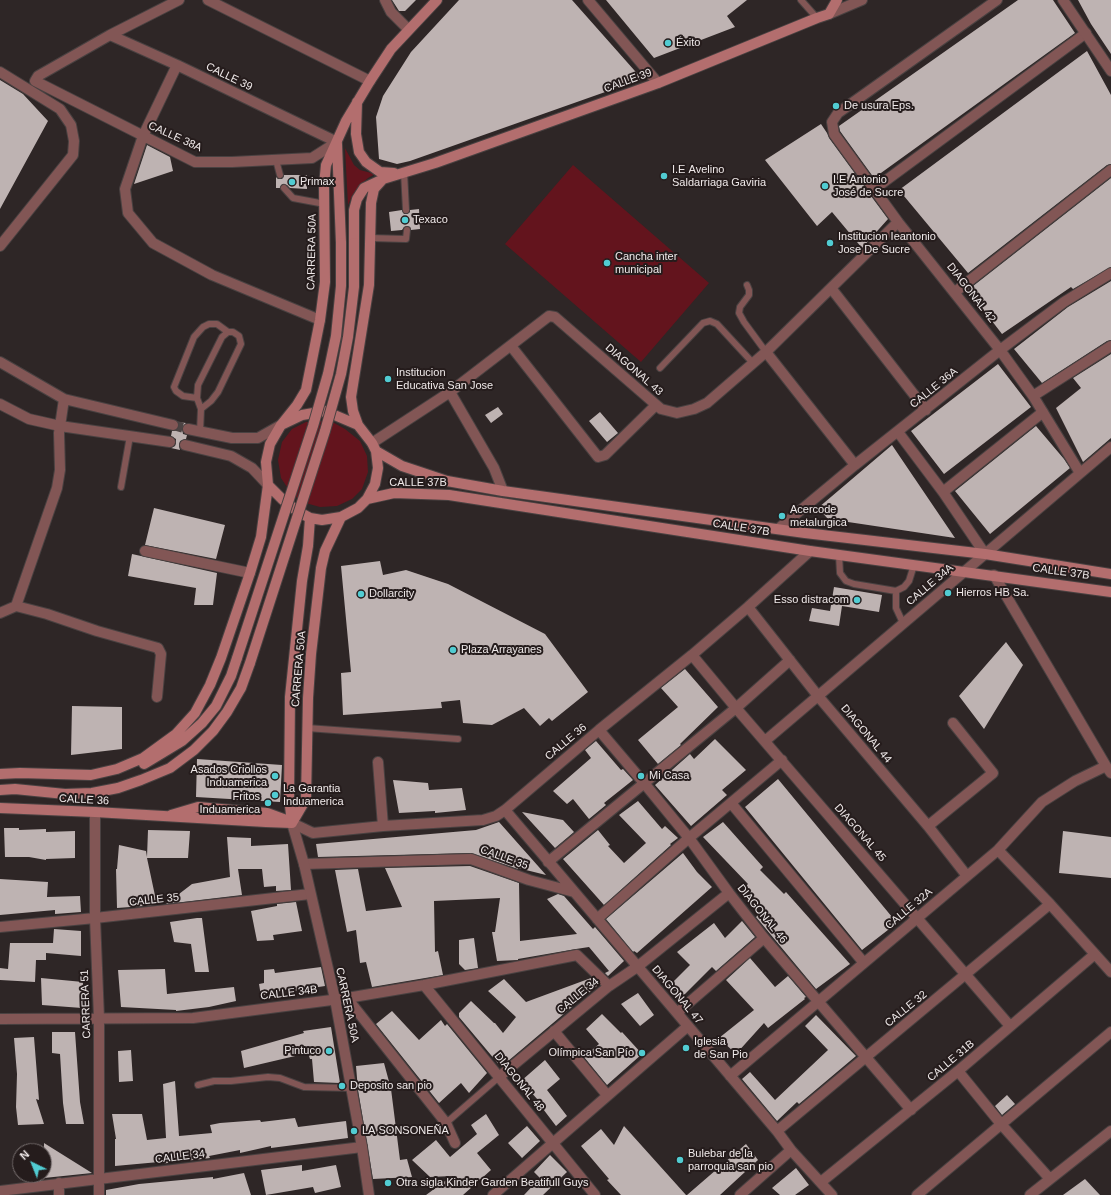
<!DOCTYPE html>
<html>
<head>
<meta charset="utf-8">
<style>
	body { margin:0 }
	#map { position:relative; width:1111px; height:1195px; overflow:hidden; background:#2e2626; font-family:Arial,sans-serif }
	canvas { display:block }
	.north { position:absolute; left:12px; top:1143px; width:40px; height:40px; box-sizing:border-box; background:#251c1c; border:1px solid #766e6e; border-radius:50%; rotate:317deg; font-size:11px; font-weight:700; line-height:16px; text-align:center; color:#efe9e9 }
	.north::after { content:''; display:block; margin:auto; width:14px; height:18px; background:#51ccd2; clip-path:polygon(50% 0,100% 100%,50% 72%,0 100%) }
</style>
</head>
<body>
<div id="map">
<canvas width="1111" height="1195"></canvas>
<div class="north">N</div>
</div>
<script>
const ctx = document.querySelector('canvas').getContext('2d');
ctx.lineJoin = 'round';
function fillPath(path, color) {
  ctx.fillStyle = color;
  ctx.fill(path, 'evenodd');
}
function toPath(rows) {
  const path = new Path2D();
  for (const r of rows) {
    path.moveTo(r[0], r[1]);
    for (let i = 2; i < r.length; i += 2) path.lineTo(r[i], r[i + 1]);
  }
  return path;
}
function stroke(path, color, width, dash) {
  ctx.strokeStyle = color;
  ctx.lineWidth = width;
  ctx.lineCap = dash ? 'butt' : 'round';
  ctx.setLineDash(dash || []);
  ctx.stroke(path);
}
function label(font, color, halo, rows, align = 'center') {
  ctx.font = font + ' Arial,sans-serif';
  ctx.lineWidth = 4;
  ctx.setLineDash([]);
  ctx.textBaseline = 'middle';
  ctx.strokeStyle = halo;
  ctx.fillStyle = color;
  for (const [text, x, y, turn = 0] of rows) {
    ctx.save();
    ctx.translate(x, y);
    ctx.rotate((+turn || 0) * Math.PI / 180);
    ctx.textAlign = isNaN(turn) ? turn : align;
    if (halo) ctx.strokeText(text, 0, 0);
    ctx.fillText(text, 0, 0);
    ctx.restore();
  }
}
fillPath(toPath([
	[345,148,354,165,360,170,375,174,368,178,360,185,352,196,348,205],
	[573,165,709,283,641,362,505,244],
	[324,421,334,423,345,429,360,441,367,456,368,472,362,489,352,499,337,506,320,507,302,502,291,493,281,478,278,460,282,442,292,429,306,422]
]), '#63141d');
fillPath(toPath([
	[392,0,416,0,405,11,399,11],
	[459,0,572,0,642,79,410,161,397,164,379,159,376,117,383,96,411,52],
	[606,0,747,0,727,16,735,27,654,58],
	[1018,0,1053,0,1075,33,874,178,840,131,839,126],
	[1078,0,1111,0,1111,54,1091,24],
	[1087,51,1111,95,1111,164,1107,165,968,273,899,190],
	[0,80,23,94,48,121,0,209],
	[821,124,827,133,829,138,867,190,868,194,871,196,888,219,862,248,832,212,817,226,765,160],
	[147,145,170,157,173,171,134,184],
	[284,175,307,175,307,189,290,188,287,185,283,184,281,185,280,188,276,188,276,177,278,179,282,179],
	[1111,178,1111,267,1073,289,1071,287,1002,334,968,290],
	[419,209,420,229,411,230,410,227,407,226,404,227,402,230,391,231,389,212,402,210,404,214,407,214,410,212,410,210],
	[1111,281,1111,340,1107,341,1042,383,1014,349,1068,307],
	[1111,354,1111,438,1083,462,1056,408,1081,388,1073,378],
	[998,364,1031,407,944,474,911,431],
	[498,407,503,414,491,423,485,415],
	[600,412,618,433,607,442,589,421],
	[178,422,186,423,182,428,183,434,187,435,186,439,180,441,179,446,180,450,171,448,175,446,176,443,176,439,171,436,172,431,177,430,179,427],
	[1036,426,1064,459,1070,468,990,534,955,491],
	[892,445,955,538,828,519,818,508],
	[154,508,225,525,216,559,145,545],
	[132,554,217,573,213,605,194,605,196,588,128,576],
	[380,561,383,575,406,570,448,584,545,634,588,692,552,721,549,718,540,726,524,708,492,725,463,723,460,700,441,702,442,708,343,715,341,673,351,672,341,566],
	[834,587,882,595,879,612,842,606,839,626,809,621,812,608,830,611],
	[1006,642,1023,665,984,729,959,696],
	[685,669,718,707,680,744,681,745,658,764,638,740,678,707,661,688],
	[72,706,122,707,122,749,71,755],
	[715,739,746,770,722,790,727,795,691,826,655,785,690,754,694,759],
	[596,741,621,770,623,769,633,780,604,803,606,805,589,819,573,799,567,804,553,791,591,758,585,750],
	[197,759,282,765,280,802,196,797],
	[778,779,897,923,862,950,745,807],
	[393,780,428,783,429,790,462,788,466,810,435,813,435,811,399,813],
	[638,801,662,829,665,826,678,838,670,844,671,845,604,905,563,859,598,830,610,845,608,846,624,863,646,843,619,815],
	[522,812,563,820,574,832,555,848],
	[499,822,546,875,518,868,518,869,471,853,318,857,316,844,476,830],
	[723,822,763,867,760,870,784,894,786,892,850,964,816,989,756,917,764,910,745,887,748,884,703,837],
	[4,828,19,828,19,830,46,829,46,832,75,831,75,858,46,859,46,860,29,857,5,857],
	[148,830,190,831,188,858,147,858,157,905,117,908,116,869,117,869,119,845,146,851,147,857],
	[1063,831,1111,837,1111,878,1059,873],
	[227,837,251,838,251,846,288,844,291,890,276,891,276,886,264,887,262,869,238,869,242,895,166,904,192,884,230,877],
	[683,853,697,872,712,887,637,953,634,951,633,952,606,919],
	[470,866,519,883,520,941,577,934,547,899,558,894,564,896,593,929,595,927,624,961,608,976,605,973,609,971,589,947,576,949,518,959,518,960,497,961,492,932,495,932,500,898,434,901,435,952,438,951,443,975,372,987,366,962,360,963,356,930,347,932,335,870,358,869,366,911,402,907,385,868],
	[0,879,48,882,47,897,80,896,81,912,55,914,55,910,0,915],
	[296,902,302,931,273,935,274,940,257,941,251,911,277,906,277,904],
	[197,918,202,918,209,972,195,972,191,944,174,942,170,922],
	[742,921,755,937,716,971,712,967,681,998,670,985,690,965,677,952,714,923,725,938],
	[54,929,81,931,81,956,46,953,46,960,36,960,35,982,0,980,0,968,8,969,10,943,53,943],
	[474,938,478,968,465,970,459,964,459,940],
	[750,958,775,987,788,976,806,997,804,998,805,999,768,1028,764,1023,736,1054,719,1038,754,1010,726,980],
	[321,967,325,986,293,991,292,988,261,996,259,984,264,983,264,970,274,969,275,973],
	[165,969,167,994,234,987,236,1001,209,1007,176,1011,176,1010,121,1007,118,970],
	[41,978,83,982,82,1008,42,1005],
	[591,978,598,985,501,1067,459,1017,459,1013,471,1001,494,1023,495,1023,503,1033,516,1017,488,991,504,979,526,1002],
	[638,993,654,1015,640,1026,621,1004],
	[392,1011,419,1040,441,1020,445,1026,447,1024,487,1073,469,1093,461,1083,439,1103,376,1024],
	[602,1014,621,1033,622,1032,642,1054,607,1085,584,1057,599,1044,586,1029],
	[816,1015,856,1056,799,1104,797,1102,777,1121,742,1079,750,1072,775,1100,828,1050,805,1026],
	[331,1027,340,1083,314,1082,312,1059,310,1059,308,1053,244,1068,241,1051,304,1033,303,1031],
	[52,1032,75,1032,80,1102,84,1124,66,1124,63,1103,60,1054,52,1053],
	[34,1037,39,1100,36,1099,44,1124,18,1125,16,1107,17,1074,14,1038],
	[131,1050,133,1081,119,1082,118,1051],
	[545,1060,560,1079,547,1090,567,1116,556,1126,537,1101,538,1100,521,1081],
	[384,1063,391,1089,400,1160,407,1159,412,1177,373,1179,358,1090,356,1066],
	[175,1081,179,1136,212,1133,210,1125,220,1123,260,1120,261,1122,295,1118,298,1127,346,1121,348,1138,271,1148,271,1146,240,1153,240,1150,209,1156,210,1158,159,1164,159,1162,115,1166,115,1139,116,1139,112,1114,142,1114,147,1140,166,1138,163,1084],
	[1007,1095,1015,1104,1002,1115,995,1106],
	[486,1114,499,1135,477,1153,491,1170,463,1195,426,1195,452,1176,430,1177,412,1160,436,1140,450,1157,477,1134,471,1125],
	[527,1126,540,1141,522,1158,508,1143],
	[624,1126,686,1195,621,1195,607,1180,609,1179,581,1146,601,1129,614,1145],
	[44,1143,92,1173,44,1178],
	[746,1144,758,1160,720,1195,687,1195],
	[550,1155,567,1172,543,1195,524,1195,540,1178,534,1172],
	[302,1165,302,1171,336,1165,341,1187,315,1193,313,1187,266,1195,261,1170],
	[796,1168,809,1185,795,1195,780,1195,772,1188],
	[244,1173,251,1195,106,1195,106,1190,139,1184,213,1177,213,1179],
	[1085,1179,1100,1195,1063,1195]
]), '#beb3b2');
stroke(toPath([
	[173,425,188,429]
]), '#4b4343', 10, [10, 5]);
const service = toPath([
	[801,0,817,18],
	[276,160,280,175],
	[404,172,406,210],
	[284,188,293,198,325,204],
	[370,238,406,239,407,230],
	[747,285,749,290,749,295,740,307,739,313,744,322,766,352],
	[660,368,703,323,710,321,717,324,753,363],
	[197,398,183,396,176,391,174,387,194,337,203,327,209,324,217,324,228,332],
	[200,432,201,409,211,401,218,392,241,344,239,336,233,332,228,332,222,337,198,385,197,398,201,409],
	[121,487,130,436],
	[839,555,840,573,846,581,854,584,896,591,904,587,909,581,914,565],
	[896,591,896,608,903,623],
	[307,728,458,739],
	[198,1085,214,1081,231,1081,268,1077,280,1078,304,1087,352,1088],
	[446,1123,499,1077]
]);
const minor = toPath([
	[179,0,110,35,38,76,35,81,195,162,232,162,312,158,337,142],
	[208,0,370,81],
	[588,0,658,83],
	[997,0,838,113,832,122,834,134,898,222,1000,350,1033,396,1080,473],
	[110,35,177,65,337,142],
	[177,65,143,136,125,189,128,213,153,243,212,275,320,320],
	[0,72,60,109,71,125,74,141,73,155,0,246],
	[873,190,1086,33],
	[831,288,926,410],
	[955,292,1111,170],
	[511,346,598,457,605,455,656,405],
	[766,352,855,465],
	[0,362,64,399,173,425],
	[450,392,494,468,503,491],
	[1033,396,1111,346],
	[0,404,29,419,60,426,170,442],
	[188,429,232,438,258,438,281,425],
	[898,432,943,492,985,554],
	[372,443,450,392,549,316,555,317,661,409,677,413,694,409,707,403,766,352,898,222],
	[185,445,231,456,252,468,268,485],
	[943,492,1043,412],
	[778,529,855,465,1000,350,1064,302,1111,273],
	[145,551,250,573],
	[994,575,1106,766,1111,773],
	[16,606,57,488,60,470,59,433,64,399],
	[748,607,818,696,928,826,967,876],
	[0,613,16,606,47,614,97,631,158,648,161,654,157,697],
	[692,655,736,708,1010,1026],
	[599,730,644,783,689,838,729,893,764,938,911,1110],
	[765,741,1111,447],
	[378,762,383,826],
	[731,803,864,963],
	[505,810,777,1131,791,1150,832,1195],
	[95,812,95,918,99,1018,99,1195],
	[292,823,313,833,383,826,483,820,496,816,505,810,599,730,692,655,748,607,810,551],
	[928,826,993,773,953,723],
	[998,850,1050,904,1111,972],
	[548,862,736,708,790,660],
	[304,864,471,859,529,880,574,892],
	[597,919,689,838,782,760],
	[0,927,95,918,310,894],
	[424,985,595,1195],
	[347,998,446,1123,455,1143],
	[677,1013,764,938],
	[0,1019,193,1018,347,998,424,985,577,955,609,986],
	[554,1031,607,1095],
	[958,1071,1001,1124,1050,1179],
	[730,1076,998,850,1042,802,1075,781,1106,766],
	[499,1077,609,986,637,967,729,893],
	[777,1131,1050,904],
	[821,1182,958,1071,1095,954],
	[0,1191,362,1147],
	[59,1195,59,1183],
	[493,1195,688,1026],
	[740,1195,791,1150],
	[917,1195,1111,1032],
	[1030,1195,1111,1131]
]);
const tertiary = toPath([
	[385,0,391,12,408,29],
	[1063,0,1111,71],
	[829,14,862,0],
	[292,823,304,864,335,999,362,1147,369,1195]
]);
const secondary = toPath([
	[357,102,356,134,359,152,366,162,380,172,394,173],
	[337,144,341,243],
	[354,243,354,210,357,199,364,188,379,181],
	[325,411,358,425,372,443,376,451,378,468,375,484,367,499,358,508,341,517,322,520,310,518,297,511,282,499,268,485,266,462,270,444,281,425,302,415,325,411],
	[281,425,297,405,306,390,320,320,325,282,324,185,326,165,346,121,370,81,391,49,437,0],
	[358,425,353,411,351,397,369,285,371,203,374,189,383,179,435,163,658,83,817,18,829,14,837,0],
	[376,451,402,466,447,481,503,491,805,533,985,554,1111,574],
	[367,499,394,493,449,495,810,551,1111,592],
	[144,764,182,741,202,723,216,706,231,676,237,658],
	[0,774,20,773,91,775,117,769,143,758,176,734,195,713,210,685,221,658,250,573,261,537,268,485],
	[0,790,15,789,65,794,92,793,118,788,141,780,170,768,194,750,213,731,227,712,241,688,250,663],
	[0,808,95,812,266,822,292,823],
	[171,815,198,807,267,813,286,820],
	[292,823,306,799,308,698,311,654,321,568,325,551,341,517],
	[292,823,289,798,290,697,302,581,308,546,310,518]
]);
stroke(service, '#494141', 8);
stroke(minor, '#494141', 12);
stroke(tertiary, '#494141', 12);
stroke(secondary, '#494141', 12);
stroke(service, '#825655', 6);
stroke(minor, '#825655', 10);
stroke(tertiary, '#825655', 10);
stroke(secondary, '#b36e6e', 10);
const secondaryBridge = toPath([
	[237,658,313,426,328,374,336,336,341,286,341,243],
	[250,663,325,431,341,374,348,337,354,287,354,243]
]);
stroke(secondaryBridge, '#494141', 12, []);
stroke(secondaryBridge, '#b36e6e', 10);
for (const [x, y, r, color] of [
	[668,43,4,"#51ccd2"],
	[836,106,4,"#51ccd2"],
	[664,176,4,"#51ccd2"],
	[292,182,4,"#51ccd2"],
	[825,186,4,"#51ccd2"],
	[405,220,4,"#51ccd2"],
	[830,243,4,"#51ccd2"],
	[607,263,4,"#51ccd2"],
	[388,379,4,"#51ccd2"],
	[782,516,4,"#51ccd2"],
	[948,593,4,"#51ccd2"],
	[361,594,4,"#51ccd2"],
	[857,600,4,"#51ccd2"],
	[453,650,4,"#51ccd2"],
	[275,776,4,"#51ccd2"],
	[641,776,4,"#51ccd2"],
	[275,795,4,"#51ccd2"],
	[268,803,4,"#51ccd2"],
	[686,1048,4,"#51ccd2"],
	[329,1051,4,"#51ccd2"],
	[642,1053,4,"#51ccd2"],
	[342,1086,4,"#51ccd2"],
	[354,1131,4,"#51ccd2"],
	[680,1160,4,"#51ccd2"],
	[388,1183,4,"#51ccd2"]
]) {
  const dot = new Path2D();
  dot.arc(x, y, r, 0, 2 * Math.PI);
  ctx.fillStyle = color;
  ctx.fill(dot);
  stroke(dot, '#251c1c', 1.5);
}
label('11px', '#efe9e9', '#251c1c', [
	["Éxito",676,43],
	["De usura Eps.",844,106],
	["I.E Avelino",672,170],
	["Saldarriaga Gaviria",672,183],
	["I.E Antonio",833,180],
	["José de Sucre",833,193],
	["Primax",300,182],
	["Texaco",413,220],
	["Institucion Ieantonio",838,237],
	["Jose De Sucre",838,250],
	["Cancha inter",615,257],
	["municipal",615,270],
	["Institucion",396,373],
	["Educativa San Jose",396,386],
	["Acercode",790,510],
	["metalurgica",790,523],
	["Hierros HB Sa.",956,593],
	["Dollarcity",369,594],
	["Esso distracom",849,600,"right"],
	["Plaza Arrayanes",461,650],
	["Asados Criollos",267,770,"right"],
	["Induamerica",267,783,"right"],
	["Mi Casa",649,776],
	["La Garantia",283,789],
	["Induamerica",283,802],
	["Fritos",260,797,"right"],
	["Induamerica",260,810,"right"],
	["Iglesia",694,1042],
	["de San Pio",694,1055],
	["Pintuco",321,1051,"right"],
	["Olímpica San Pío",634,1053,"right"],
	["Deposito san pio",350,1086],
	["LA SONSONEÑA",362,1131],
	["Bulebar de la",688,1154],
	["parroquia san pio",688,1167],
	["Otra sigla Kinder Garden Beatifull Guys",396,1183]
], 'left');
label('11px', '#efe9e9', '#251c1c', [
	["CALLE 39",229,77,26],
	["CALLE 39",628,81,-20],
	["CALLE 38A",175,137,24],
	["CARRERA 50A",312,252,-89],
	["DIAGONAL 42",971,293,52],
	["DIAGONAL 43",634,370,41],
	["CALLE 36A",934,388,-39],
	["CALLE 37B",418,483],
	["CALLE 37B",741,528,9],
	["CALLE 37B",1061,572,8],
	["CALLE 34A",930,585,-40],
	["CARRERA 50A",299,669,-85],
	["DIAGONAL 44",866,734,50],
	["CALLE 36",566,742,-40],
	["CALLE 36",84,800,3],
	["DIAGONAL 45",860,833,49],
	["CALLE 35",504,858,20],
	["CALLE 35",154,900,-6],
	["CALLE 32A",909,909,-40],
	["DIAGONAL 46",762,914,51],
	["CALLE 34B",289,993,-7],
	["DIAGONAL 47",677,995,50],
	["CALLE 34",578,996,-39],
	["CARRERA 51",86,1004,-92],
	["CARRERA 50A",347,1005,78],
	["CALLE 32",906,1009,-39],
	["CALLE 31B",951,1061,-40],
	["DIAGONAL 48",519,1082,51],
	["CALLE 34",180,1157,-7]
]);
</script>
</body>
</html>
